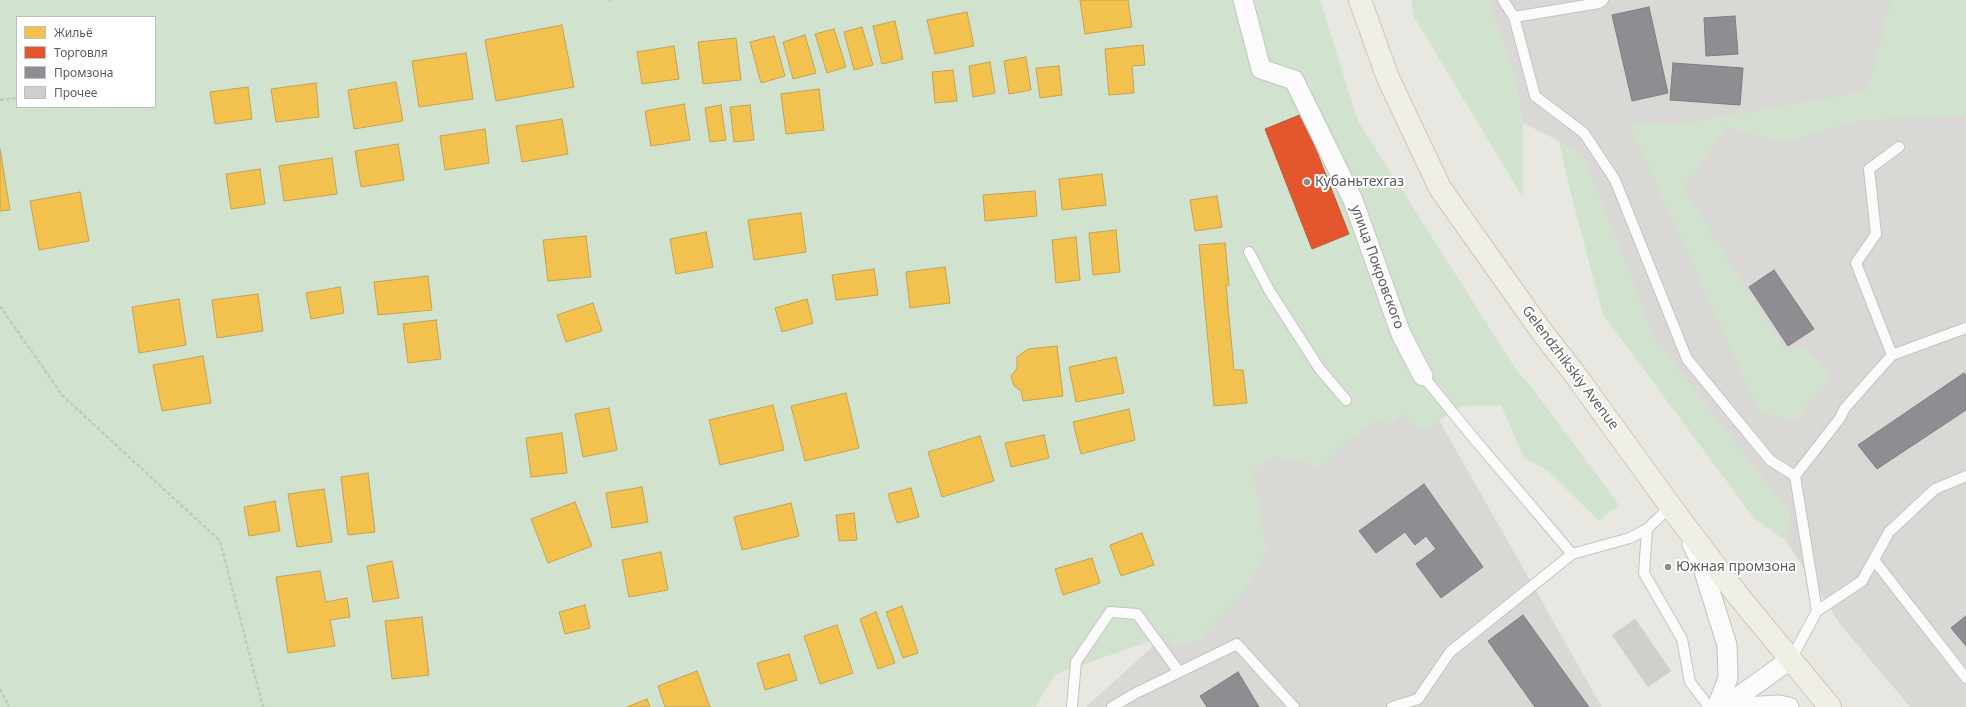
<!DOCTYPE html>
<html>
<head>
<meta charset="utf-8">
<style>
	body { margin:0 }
	#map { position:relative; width:1966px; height:707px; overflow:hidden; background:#e8e7e2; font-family:"Noto Sans",sans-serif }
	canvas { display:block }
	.legend { position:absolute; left:16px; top:16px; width:140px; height:92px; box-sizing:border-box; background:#fff; border:1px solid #bdbebf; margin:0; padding:5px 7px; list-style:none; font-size:12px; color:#595c5f }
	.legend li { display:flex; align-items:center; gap:8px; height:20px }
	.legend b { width:20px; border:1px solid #bdbebf }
</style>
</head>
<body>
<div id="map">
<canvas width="1966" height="707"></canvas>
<ul class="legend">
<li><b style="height:11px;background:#f2c14e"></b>Жильё</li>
<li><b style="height:11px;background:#e4572e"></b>Торговля</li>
<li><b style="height:11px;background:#8d8d92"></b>Промзона</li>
<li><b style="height:11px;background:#cececb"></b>Прочее</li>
</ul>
</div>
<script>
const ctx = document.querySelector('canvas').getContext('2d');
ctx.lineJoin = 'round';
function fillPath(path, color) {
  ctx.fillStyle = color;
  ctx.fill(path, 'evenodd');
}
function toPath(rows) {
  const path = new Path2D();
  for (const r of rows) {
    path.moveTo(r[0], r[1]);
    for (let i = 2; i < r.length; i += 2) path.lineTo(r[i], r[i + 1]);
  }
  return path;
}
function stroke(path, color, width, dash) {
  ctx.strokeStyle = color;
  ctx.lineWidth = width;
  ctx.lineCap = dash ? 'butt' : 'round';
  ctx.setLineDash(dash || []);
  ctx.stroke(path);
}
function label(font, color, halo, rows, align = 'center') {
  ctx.font = font + ' "Noto Sans",sans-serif';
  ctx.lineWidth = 4;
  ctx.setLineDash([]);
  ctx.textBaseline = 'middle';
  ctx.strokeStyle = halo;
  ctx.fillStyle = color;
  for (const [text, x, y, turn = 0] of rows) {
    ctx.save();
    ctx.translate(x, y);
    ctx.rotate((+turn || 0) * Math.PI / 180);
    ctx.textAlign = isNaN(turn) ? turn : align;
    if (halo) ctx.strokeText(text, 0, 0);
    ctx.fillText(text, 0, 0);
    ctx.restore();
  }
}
fillPath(toPath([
	[1488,0,1966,0,1966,707,1910,707,1840,624,1786,541,1790,514,1654,338,1583,156,1559,141,1523,123,1515,77],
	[1399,350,1602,707,1086,707,1163,637,1200,421]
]), '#d9d8d4');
fillPath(toPath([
	[0,0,1320,0,1358,121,1515,368,1532,388,1619,505,1599,521,1547,470,1524,458,1501,405,1461,406,1424,431,1401,415,1388,426,1378,420,1348,440,1321,468,1296,459,1271,457,1253,472,1267,552,1244,592,1198,641,1170,645,1173,636,1155,649,1162,637,1056,674,1036,705,1037,707,0,707],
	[17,17,155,17,155,107,17,107],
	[1411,0,1488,0,1515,77,1523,123,1523,198,1414,17],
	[1891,0,1966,0,1966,116,1904,117,1855,122,1784,142,1727,127,1683,188,1786,350,1804,347,1832,378,1795,421,1759,411,1629,123,1681,124,1868,91],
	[1559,141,1583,156,1654,338,1790,514,1786,541,1754,518,1603,315,1570,190]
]), '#d1e3cf');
const homes = toPath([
	[1080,0,1128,0,1132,27,1085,34,1080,0],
	[967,12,974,46,935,54,927,20,967,12],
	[895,21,903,59,882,64,873,26,895,21],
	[562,25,574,87,496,101,485,40,562,25],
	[862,27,873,65,854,70,844,32,862,27],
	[834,29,846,67,827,73,815,34,834,29],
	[805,35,816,73,793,79,783,42,805,35],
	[774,36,785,76,761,83,750,42,774,36],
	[736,38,741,80,703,84,698,42,736,38],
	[1143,45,1145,65,1132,66,1134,93,1109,95,1105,49,1143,45],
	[674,46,679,79,642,84,637,52,674,46],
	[466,53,473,99,419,107,412,61,466,53],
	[1026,57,1031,90,1009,94,1004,61,1026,57],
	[990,62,995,93,973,97,969,66,990,62],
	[1059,66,1062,95,1040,98,1036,68,1059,66],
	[953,70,957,101,935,103,932,72,953,70],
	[396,82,403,121,354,129,348,90,396,82],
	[316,83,319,117,276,122,271,89,316,83],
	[248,87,252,119,215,124,210,92,248,87],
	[819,89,824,130,786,134,781,94,819,89],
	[684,104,690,140,651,146,645,111,684,104],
	[721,105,726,140,710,142,705,108,721,105],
	[750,105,754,140,734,142,730,107,750,105],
	[562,119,568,154,522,162,516,126,562,119],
	[485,129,489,163,445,170,440,136,485,129],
	[398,144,404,180,361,187,355,151,398,144],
	[0,149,10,210,0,211,0,149],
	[332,158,337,194,284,201,279,166,332,158],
	[260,169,265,204,231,209,226,174,260,169],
	[1102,174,1106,205,1062,210,1059,179,1102,174],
	[1035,191,1037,216,985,221,983,195,1035,191],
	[80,192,89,241,39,250,30,201,80,192],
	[1217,196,1222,227,1195,231,1190,200,1217,196],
	[801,213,806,252,754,260,748,220,801,213],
	[1116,230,1120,272,1093,275,1089,233,1116,230],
	[706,232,713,267,676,274,670,239,706,232],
	[586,236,591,277,548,281,543,240,586,236],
	[1076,237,1080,280,1056,283,1052,240,1076,237],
	[1225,243,1229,285,1226,285,1234,370,1243,370,1247,403,1214,406,1199,245,1225,243],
	[945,267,950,303,910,308,906,272,945,267],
	[874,269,878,295,836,300,832,275,874,269],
	[428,276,432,310,378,315,374,282,428,276],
	[340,287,344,313,311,319,306,293,340,287],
	[258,294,263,331,217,338,212,300,258,294],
	[179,299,186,345,139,353,132,307,179,299],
	[807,299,813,323,782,332,775,308,807,299],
	[593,303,602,331,566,342,557,315,593,303],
	[436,320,441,359,408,363,403,324,436,320],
	[1057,346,1063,396,1023,401,1021,391,1014,386,1011,376,1017,368,1017,357,1028,349,1057,346],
	[203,356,211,403,162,411,153,365,203,356],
	[1116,357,1124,393,1076,402,1069,367,1116,357],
	[846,393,859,448,805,461,791,406,846,393],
	[773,405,784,450,720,465,709,420,773,405],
	[609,408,617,450,583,457,575,414,609,408],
	[1129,409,1135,440,1081,454,1073,422,1129,409],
	[562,433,567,473,531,477,526,438,562,433],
	[1044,435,1049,458,1011,467,1005,443,1044,435],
	[980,436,994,481,942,497,928,452,980,436],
	[368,473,375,532,348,535,341,477,368,473],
	[642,487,648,522,612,528,606,493,642,487],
	[911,488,919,517,897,523,888,494,911,488],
	[324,489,332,542,297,547,288,494,324,489],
	[275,501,280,531,249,536,244,507,275,501],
	[575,502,592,546,548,563,531,519,575,502],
	[791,503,799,536,742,550,734,517,791,503],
	[854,513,857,540,839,541,836,515,854,513],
	[1142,533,1154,565,1121,576,1110,545,1142,533],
	[661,552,668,590,629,597,622,560,661,552],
	[1092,558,1100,583,1063,595,1055,569,1092,558],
	[392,561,399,598,373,602,367,566,392,561],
	[320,571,326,602,347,598,350,617,330,620,335,646,288,653,276,577,320,571],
	[585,605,590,628,565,634,559,612,585,605],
	[902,606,918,653,903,658,886,612,902,606],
	[876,612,895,663,878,669,860,619,876,612],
	[422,617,429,675,392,679,385,621,422,617],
	[837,625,853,673,820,684,804,636,837,625],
	[789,654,797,680,765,690,757,663,789,654],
	[697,671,710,707,665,707,658,686,697,671],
	[647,699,650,707,627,707,647,699]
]);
fillPath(homes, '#f2c14e');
stroke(homes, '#c4a353', 1);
const shops = toPath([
	[1302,114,1349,234,1312,249,1265,129,1302,114]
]);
fillPath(shops, '#e4572e');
stroke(shops, '#ba583d', 1);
const industry = toPath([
	[1649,7,1668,93,1632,101,1612,15,1649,7],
	[1735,16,1738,54,1706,56,1704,18,1735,16],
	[1673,63,1743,68,1740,105,1670,100,1673,63],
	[1774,270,1814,329,1788,346,1749,287,1774,270],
	[1964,373,1966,376,1966,410,1877,469,1858,445,1964,373],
	[1424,484,1483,567,1441,598,1416,564,1436,549,1426,536,1415,545,1405,532,1376,553,1359,531,1424,484],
	[1523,615,1589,707,1535,707,1488,641,1523,615],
	[1966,616,1966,646,1951,628,1966,616],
	[1238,672,1259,707,1207,707,1200,696,1238,672]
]);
fillPath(industry, '#8d8d92');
stroke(industry, '#7d7e83', 1);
const building = toPath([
	[1635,619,1671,671,1648,687,1612,635,1635,619]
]);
fillPath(building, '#cececb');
stroke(building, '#d7d6d2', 1);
const lane = toPath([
	[1503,0,1514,17,1535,96,1584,133,1615,180,1687,359,1770,460,1795,476,1840,418,1845,408,1892,355,1966,328],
	[1514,17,1599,3,1603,0],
	[1249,252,1269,290,1319,368,1346,400],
	[1892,355,1856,263,1876,234,1869,169,1899,147],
	[1423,376,1471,435,1572,554,1630,538,1647,529],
	[1795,476,1817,611],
	[1671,506,1647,529,1644,573,1682,639,1690,682,1709,707],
	[1874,560,1966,678],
	[1791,659,1817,611,1862,581,1889,532,1935,489,1966,476],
	[1072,707,1076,662,1110,612,1137,614,1179,672],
	[1112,707,1134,694,1237,644,1294,707],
	[1392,707,1418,699,1450,652,1572,554]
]);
const street = toPath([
	[1243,0,1261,69,1294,80,1353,200,1401,334,1423,376],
	[1692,544,1702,565,1727,645,1728,678,1717,707],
	[1724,707,1791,659],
	[1743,707,1779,705,1789,707]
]);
const primary = toPath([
	[1360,0,1388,78,1440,188,1542,332,1574,373,1679,518,1736,593,1830,707]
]);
stroke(lane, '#c4c3c3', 12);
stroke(street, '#c4c3c3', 21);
stroke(primary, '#cec7b3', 24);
stroke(toPath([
	[610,0,610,1],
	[0,100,17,98],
	[0,306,62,395,220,541,263,707],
	[0,689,9,707]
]), '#c4c8c5', 2.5, [4, 2]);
stroke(lane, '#fcfbfb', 10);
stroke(street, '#fcfbfb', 19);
stroke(primary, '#f0efe6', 22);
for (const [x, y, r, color] of [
	[1307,182,4,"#8b8d8d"],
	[1668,567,4,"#8b8d8d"]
]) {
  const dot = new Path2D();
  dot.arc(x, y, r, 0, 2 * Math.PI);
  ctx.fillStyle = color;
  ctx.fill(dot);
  stroke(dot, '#fff', 1.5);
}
label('14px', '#595c5f', '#fff', [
	["Кубаньтехгаз",1315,182],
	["Южная промзона",1676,567]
], 'left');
label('14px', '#595c5f', '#fff', [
	["улица Покровского",1377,267,70],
	["Gelendzhikskiy Avenue",1570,368,53]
]);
</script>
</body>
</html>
